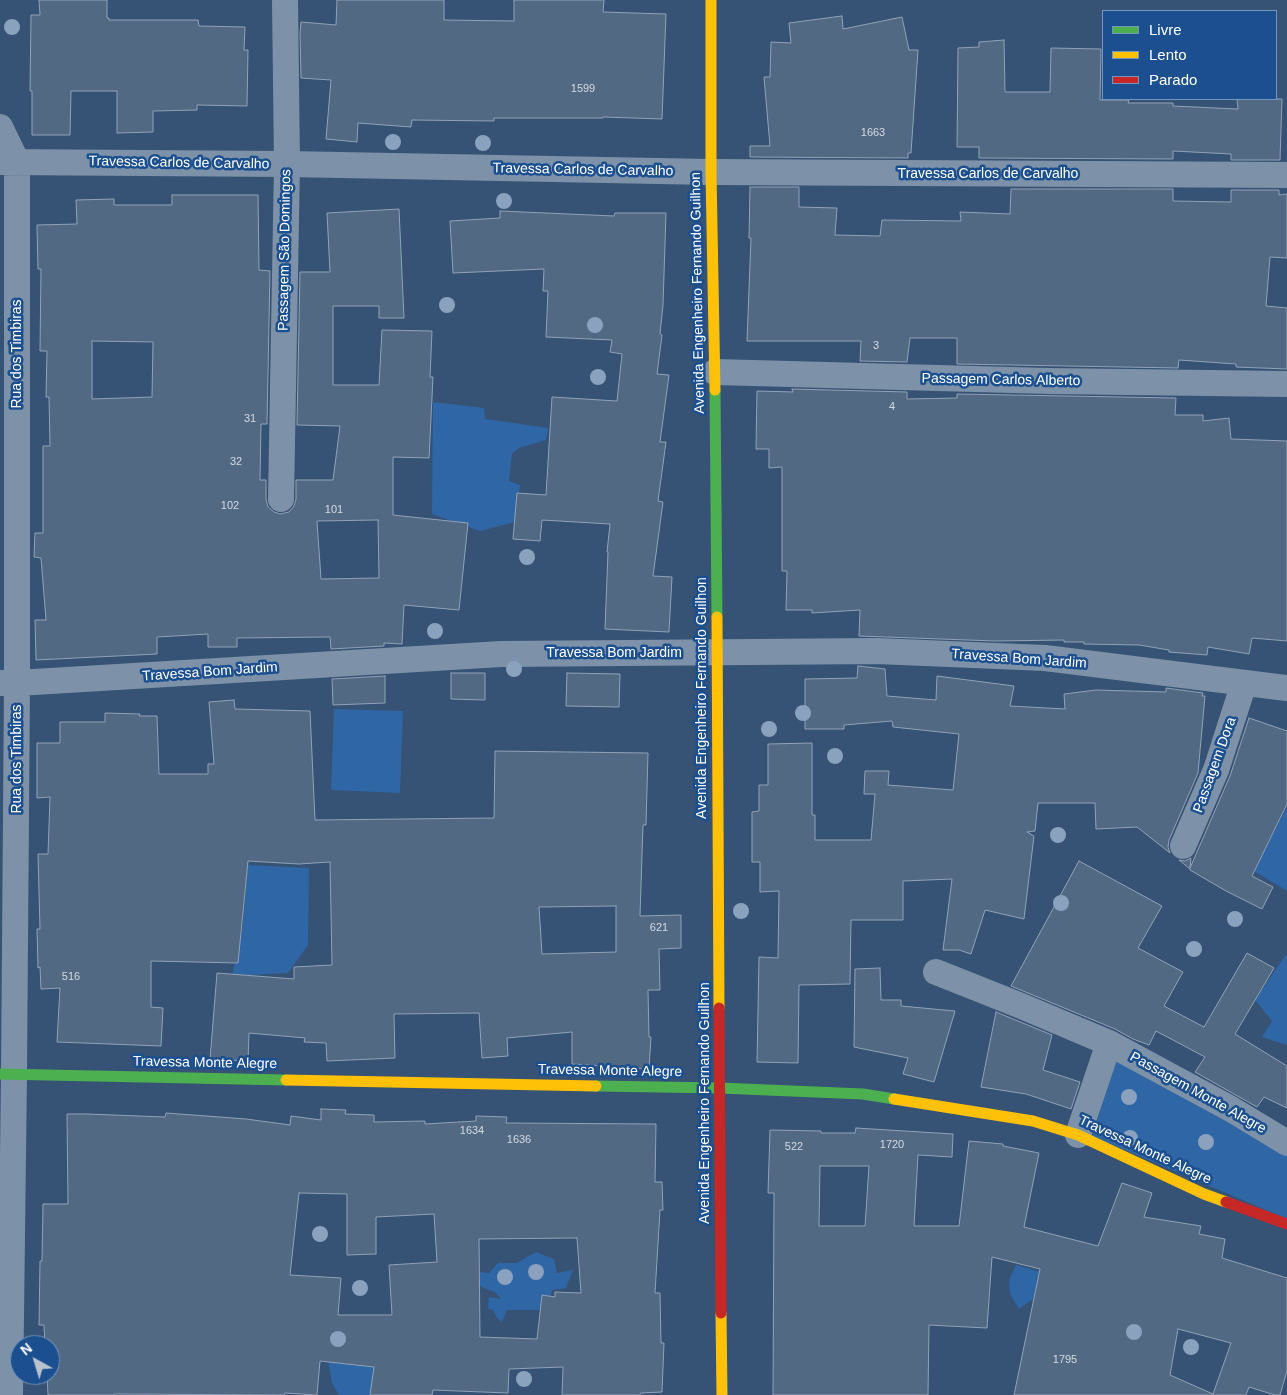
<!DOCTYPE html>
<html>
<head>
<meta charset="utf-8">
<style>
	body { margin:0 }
	#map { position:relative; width:1287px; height:1395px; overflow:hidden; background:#365274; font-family:Arial,sans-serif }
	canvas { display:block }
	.legend { position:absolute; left:1102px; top:10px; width:175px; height:90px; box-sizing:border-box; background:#1b4f8f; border:1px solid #7695bc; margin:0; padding:6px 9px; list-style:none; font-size:15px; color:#fff }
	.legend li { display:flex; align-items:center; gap:10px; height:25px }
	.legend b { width:25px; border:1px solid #7695bc }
	.north { position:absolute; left:10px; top:1335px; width:50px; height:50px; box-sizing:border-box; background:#1b4f8f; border:1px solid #7695bc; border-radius:50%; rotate:321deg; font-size:14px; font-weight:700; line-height:20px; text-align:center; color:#fff }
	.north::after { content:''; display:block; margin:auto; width:18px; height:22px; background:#b9c2ce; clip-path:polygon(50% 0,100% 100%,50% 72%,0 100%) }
</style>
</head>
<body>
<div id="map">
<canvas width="1287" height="1395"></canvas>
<ul class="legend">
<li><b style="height:6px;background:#4caf50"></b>Livre</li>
<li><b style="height:6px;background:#ffc107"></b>Lento</li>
<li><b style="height:6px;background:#c62828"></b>Parado</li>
</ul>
<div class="north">N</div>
</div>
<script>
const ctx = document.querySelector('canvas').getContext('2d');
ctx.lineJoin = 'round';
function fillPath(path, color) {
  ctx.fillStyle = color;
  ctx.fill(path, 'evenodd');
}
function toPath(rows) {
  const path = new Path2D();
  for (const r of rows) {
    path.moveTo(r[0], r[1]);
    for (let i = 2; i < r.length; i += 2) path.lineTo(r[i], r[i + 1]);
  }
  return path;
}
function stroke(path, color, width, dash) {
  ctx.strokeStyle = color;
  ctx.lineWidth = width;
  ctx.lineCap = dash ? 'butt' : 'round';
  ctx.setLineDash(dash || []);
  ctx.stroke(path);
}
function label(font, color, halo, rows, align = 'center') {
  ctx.font = font + ' Arial,sans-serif';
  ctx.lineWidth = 5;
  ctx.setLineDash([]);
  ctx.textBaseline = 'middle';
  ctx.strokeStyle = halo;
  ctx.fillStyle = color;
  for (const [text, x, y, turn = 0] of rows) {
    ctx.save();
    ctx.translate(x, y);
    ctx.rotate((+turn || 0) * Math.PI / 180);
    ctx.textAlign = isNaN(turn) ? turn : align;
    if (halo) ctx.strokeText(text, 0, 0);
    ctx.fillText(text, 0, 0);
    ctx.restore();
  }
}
fillPath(toPath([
	[433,402,484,408,485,419,514,423,548,428,546,440,519,448,512,454,509,481,520,485,515,522,480,531,432,514],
	[334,709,403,711,400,793,331,790],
	[1287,807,1287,891,1254,871],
	[248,865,309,868,308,945,288,973,232,976,242,932],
	[1287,953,1287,1045,1262,1037,1272,1021,1255,1000],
	[1118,1055,1287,1150,1287,1219,1092,1136],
	[536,1252,554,1259,557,1273,573,1270,566,1288,552,1290,551,1296,542,1295,540,1310,507,1310,502,1322,497,1318,493,1310,488,1309,489,1297,501,1299,496,1293,480,1286,480,1272,489,1273,498,1263,517,1263],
	[1016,1265,1041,1272,1033,1299,1019,1309,1010,1294,1009,1280],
	[325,1342,386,1356,391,1395,339,1395,332,1383]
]), '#2f66a5');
const building = toPath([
	[39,0,107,0,107,18,109,18,109,20,198,20,199,26,245,27,244,50,248,50,247,106,197,105,197,110,153,111,153,132,117,133,117,91,71,91,70,135,32,135,32,91,30,91,31,15,40,15,39,0],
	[337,0,444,0,444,20,514,21,514,0,604,0,603,12,666,14,662,119,603,117,603,118,494,118,494,121,412,120,411,127,358,123,357,142,326,139,331,80,301,78,300,33,301,22,336,25,337,0],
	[842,16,843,29,902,17,909,50,918,50,911,153,908,153,908,158,750,157,750,146,770,146,764,77,770,77,771,42,791,43,789,23,842,16],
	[1004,40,1005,92,1050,92,1051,48,1101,49,1100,100,1129,100,1128,103,1173,103,1173,106,1238,109,1237,99,1282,99,1280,160,1231,160,1231,154,1173,151,1173,159,979,158,979,147,957,147,958,48,979,47,979,42,1004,40],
	[750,187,799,187,799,207,837,208,835,235,880,236,882,220,961,221,960,212,1010,214,1011,189,1173,189,1173,201,1231,202,1231,190,1279,190,1279,195,1287,194,1287,258,1270,257,1266,306,1287,308,1287,369,1236,367,1236,364,1179,360,1178,368,957,364,957,338,910,338,907,362,860,361,861,341,747,341,751,238,749,238,750,187],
	[172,195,258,195,259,270,270,271,267,424,261,424,260,480,266,480,266,499,268,507,274,512,280,514,289,512,294,506,296,499,296,480,333,480,340,426,297,425,300,272,330,272,327,213,399,209,404,318,379,318,379,306,333,306,333,385,379,385,382,330,432,331,430,377,433,377,429,458,393,457,393,515,468,523,459,610,404,605,402,644,384,643,384,646,331,649,330,637,237,638,237,647,208,647,208,634,157,637,157,654,36,660,35,620,46,620,41,558,34,557,35,533,43,533,43,446,50,446,49,397,46,397,47,351,40,351,41,269,38,269,37,225,77,224,76,200,114,199,114,205,172,205,172,195],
	[92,341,153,342,152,397,92,399,92,341],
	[378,520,379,578,321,579,317,521,378,520],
	[500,211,614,216,615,213,666,213,663,305,660,334,662,335,657,374,669,375,660,442,666,442,658,501,663,502,653,576,672,577,669,632,605,629,608,552,607,552,610,524,542,520,540,541,513,539,517,493,546,495,552,397,617,401,622,354,610,352,612,340,546,337,548,291,543,291,544,269,453,273,450,221,500,218,500,211],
	[792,389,907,392,907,399,957,398,957,394,1176,398,1175,415,1203,415,1203,421,1229,418,1231,439,1287,441,1287,641,1252,638,1249,654,1208,647,1207,655,1169,652,1169,650,1139,645,1084,644,1084,642,1064,642,1064,640,995,641,859,636,860,610,812,613,812,610,786,610,787,571,782,571,782,467,769,468,769,449,756,449,757,391,793,392,792,389],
	[858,666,885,669,887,696,936,700,937,676,1014,686,1010,706,1065,709,1064,694,1096,690,1166,692,1166,688,1203,693,1202,696,1205,696,1198,773,1169,840,1168,847,1170,853,1137,827,1096,829,1095,803,1038,803,1035,831,1027,832,1034,836,1024,919,985,910,971,954,959,950,943,950,952,879,903,881,903,920,851,920,850,984,799,985,798,1063,757,1062,759,957,778,958,779,891,760,892,760,862,752,862,752,812,759,811,759,785,768,785,768,744,812,743,812,815,815,815,815,840,871,840,875,794,864,794,865,771,889,771,888,785,953,790,959,734,893,727,892,721,844,725,844,729,805,729,805,679,857,678,858,666],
	[451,673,485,673,485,700,451,699,451,673],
	[567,673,620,674,619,707,566,706,567,673],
	[385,676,385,703,333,705,332,679,385,676],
	[234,700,235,709,310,711,315,820,494,818,495,751,648,753,646,825,643,825,640,916,681,915,681,948,659,949,660,990,648,990,649,1037,651,1037,649,1069,572,1064,572,1032,507,1038,508,1056,482,1058,479,1013,394,1014,395,1058,327,1061,326,1043,304,1042,305,1038,249,1033,248,1061,210,1059,217,973,294,979,294,967,332,965,330,862,299,864,248,861,238,963,151,961,151,1007,163,1008,161,1046,57,1042,60,988,41,989,40,967,38,968,37,929,40,929,38,854,48,854,50,797,37,798,37,743,60,743,60,722,105,722,105,713,140,714,139,716,157,716,159,774,208,774,208,764,214,764,209,702,234,700],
	[616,906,616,952,542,954,539,907,616,906],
	[1249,718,1287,731,1287,804,1252,876,1273,887,1262,909,1226,891,1190,870,1190,869,1179,860,1185,861,1191,858,1190,868,1230,776,1249,718],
	[1079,861,1162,906,1138,948,1183,972,1164,1006,1204,1027,1247,953,1274,968,1235,1034,1287,1066,1287,1108,1264,1097,1257,1107,1195,1072,1205,1057,1156,1031,1149,1045,1133,1039,1115,1029,1011,986,1079,861],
	[880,968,881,1000,901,1000,901,1006,955,1011,934,1082,903,1074,908,1058,854,1047,855,969,880,968],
	[996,1012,1052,1035,1043,1070,1080,1082,1071,1109,1026,1094,981,1087,996,1012],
	[321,1109,346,1110,345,1114,374,1115,374,1122,425,1121,425,1124,476,1121,476,1116,507,1117,506,1123,656,1124,655,1182,662,1182,663,1210,660,1210,655,1293,660,1293,661,1343,664,1343,662,1392,641,1393,640,1395,562,1395,563,1367,509,1369,508,1393,433,1390,432,1395,370,1395,374,1367,320,1361,317,1395,285,1393,284,1395,114,1394,114,1395,48,1395,47,1375,50,1375,50,1345,45,1345,44,1325,39,1325,40,1261,42,1261,43,1204,68,1204,67,1114,87,1114,165,1117,166,1113,246,1119,290,1125,291,1116,321,1120,321,1109],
	[299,1193,347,1194,347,1255,376,1254,376,1217,434,1214,437,1262,389,1265,392,1315,338,1315,341,1278,290,1275,299,1193],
	[577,1238,581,1293,555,1292,555,1297,542,1295,537,1339,480,1337,479,1239,577,1238],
	[856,1128,953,1134,952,1157,918,1155,914,1226,959,1226,969,1141,1003,1144,1003,1146,1039,1153,1024,1227,1098,1246,1122,1183,1152,1193,1144,1217,1201,1226,1199,1234,1225,1239,1222,1258,1287,1278,1287,1371,1280,1395,1275,1395,1249,1387,1246,1395,1014,1395,1040,1269,992,1257,987,1328,929,1325,928,1395,773,1395,774,1193,768,1193,770,1130,821,1131,821,1133,855,1133,856,1128],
	[820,1166,869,1166,865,1226,819,1226,820,1166],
	[1178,1329,1231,1343,1213,1394,1170,1375,1178,1329]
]);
fillPath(building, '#526984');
stroke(building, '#92a2b6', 1);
stroke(toPath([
	[0,127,17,162,17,683,14,1075,10,1395],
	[0,162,287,164,711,172,1287,175],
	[715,372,1049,381,1287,384],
	[281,499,287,164,285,0],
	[0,683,17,683,501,654,877,651,1045,658,1287,688],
	[1183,846,1216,770,1244,683],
	[936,972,1019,1005,1109,1043,1231,1109,1287,1143],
	[1078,1135,1109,1043]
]), '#7d92a8', 26);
stroke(toPath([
	[715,390,717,617],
	[0,1074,286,1080],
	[596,1086,720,1088,863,1094,894,1099]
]), '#4caf50', 11);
stroke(toPath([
	[711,0,711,172,715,390],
	[717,617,719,1008],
	[286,1080,596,1086],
	[894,1099,1033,1121,1078,1135,1204,1194,1226,1202],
	[721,1313,722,1395]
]), '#ffc107', 11);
stroke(toPath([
	[719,1008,721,1313],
	[1226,1202,1287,1224]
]), '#c62828', 11);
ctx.fillStyle = '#8aa2be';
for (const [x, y] of [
	[12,27],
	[393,142],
	[483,143],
	[504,201],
	[447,305],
	[595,325],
	[598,377],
	[527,557],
	[435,631],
	[514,669],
	[803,713],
	[769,729],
	[835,756],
	[1058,835],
	[1061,903],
	[741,911],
	[1235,919],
	[1194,949],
	[1129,1097],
	[1130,1138],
	[1206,1142],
	[320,1234],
	[536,1272],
	[505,1277],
	[360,1288],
	[1134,1332],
	[338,1339],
	[1191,1347],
	[524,1379]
]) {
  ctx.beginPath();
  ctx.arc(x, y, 8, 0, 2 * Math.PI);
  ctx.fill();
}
label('11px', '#d4dae0', null, [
	["1599",583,89],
	["1663",873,133],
	["3",876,346],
	["4",892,407],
	["31",250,419],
	["32",236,462],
	["102",230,506],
	["101",334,510],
	["621",659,928],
	["516",71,977],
	["1634",472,1131],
	["1636",519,1140],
	["1720",892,1145],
	["522",794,1147],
	["1795",1065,1360]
]);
label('14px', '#fff', '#1b4f8f', [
	["Travessa Carlos de Carvalho",179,163,1],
	["Travessa Carlos de Carvalho",583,170,1],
	["Travessa Carlos de Carvalho",988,174],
	["Passagem São Domingos",285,250,-89],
	["Avenida Engenheiro Fernando Guilhon",698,293,-91],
	["Rua dos Timbiras",17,354,-90],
	["Passagem Carlos Alberto",1001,380,1],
	["Travessa Bom Jardim",614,653],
	["Travessa Bom Jardim",1019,659,4],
	["Travessa Bom Jardim",210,672,-4],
	["Avenida Engenheiro Fernando Guilhon",702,698,-90],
	["Rua dos Timbiras",17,759,-90],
	["Passagem Dora",1215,765,-70],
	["Travessa Monte Alegre",205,1063,1],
	["Travessa Monte Alegre",610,1071,1],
	["Passagem Monte Alegre",1198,1093,29],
	["Avenida Engenheiro Fernando Guilhon",705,1103,-90],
	["Travessa Monte Alegre",1145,1150,25]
]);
</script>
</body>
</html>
